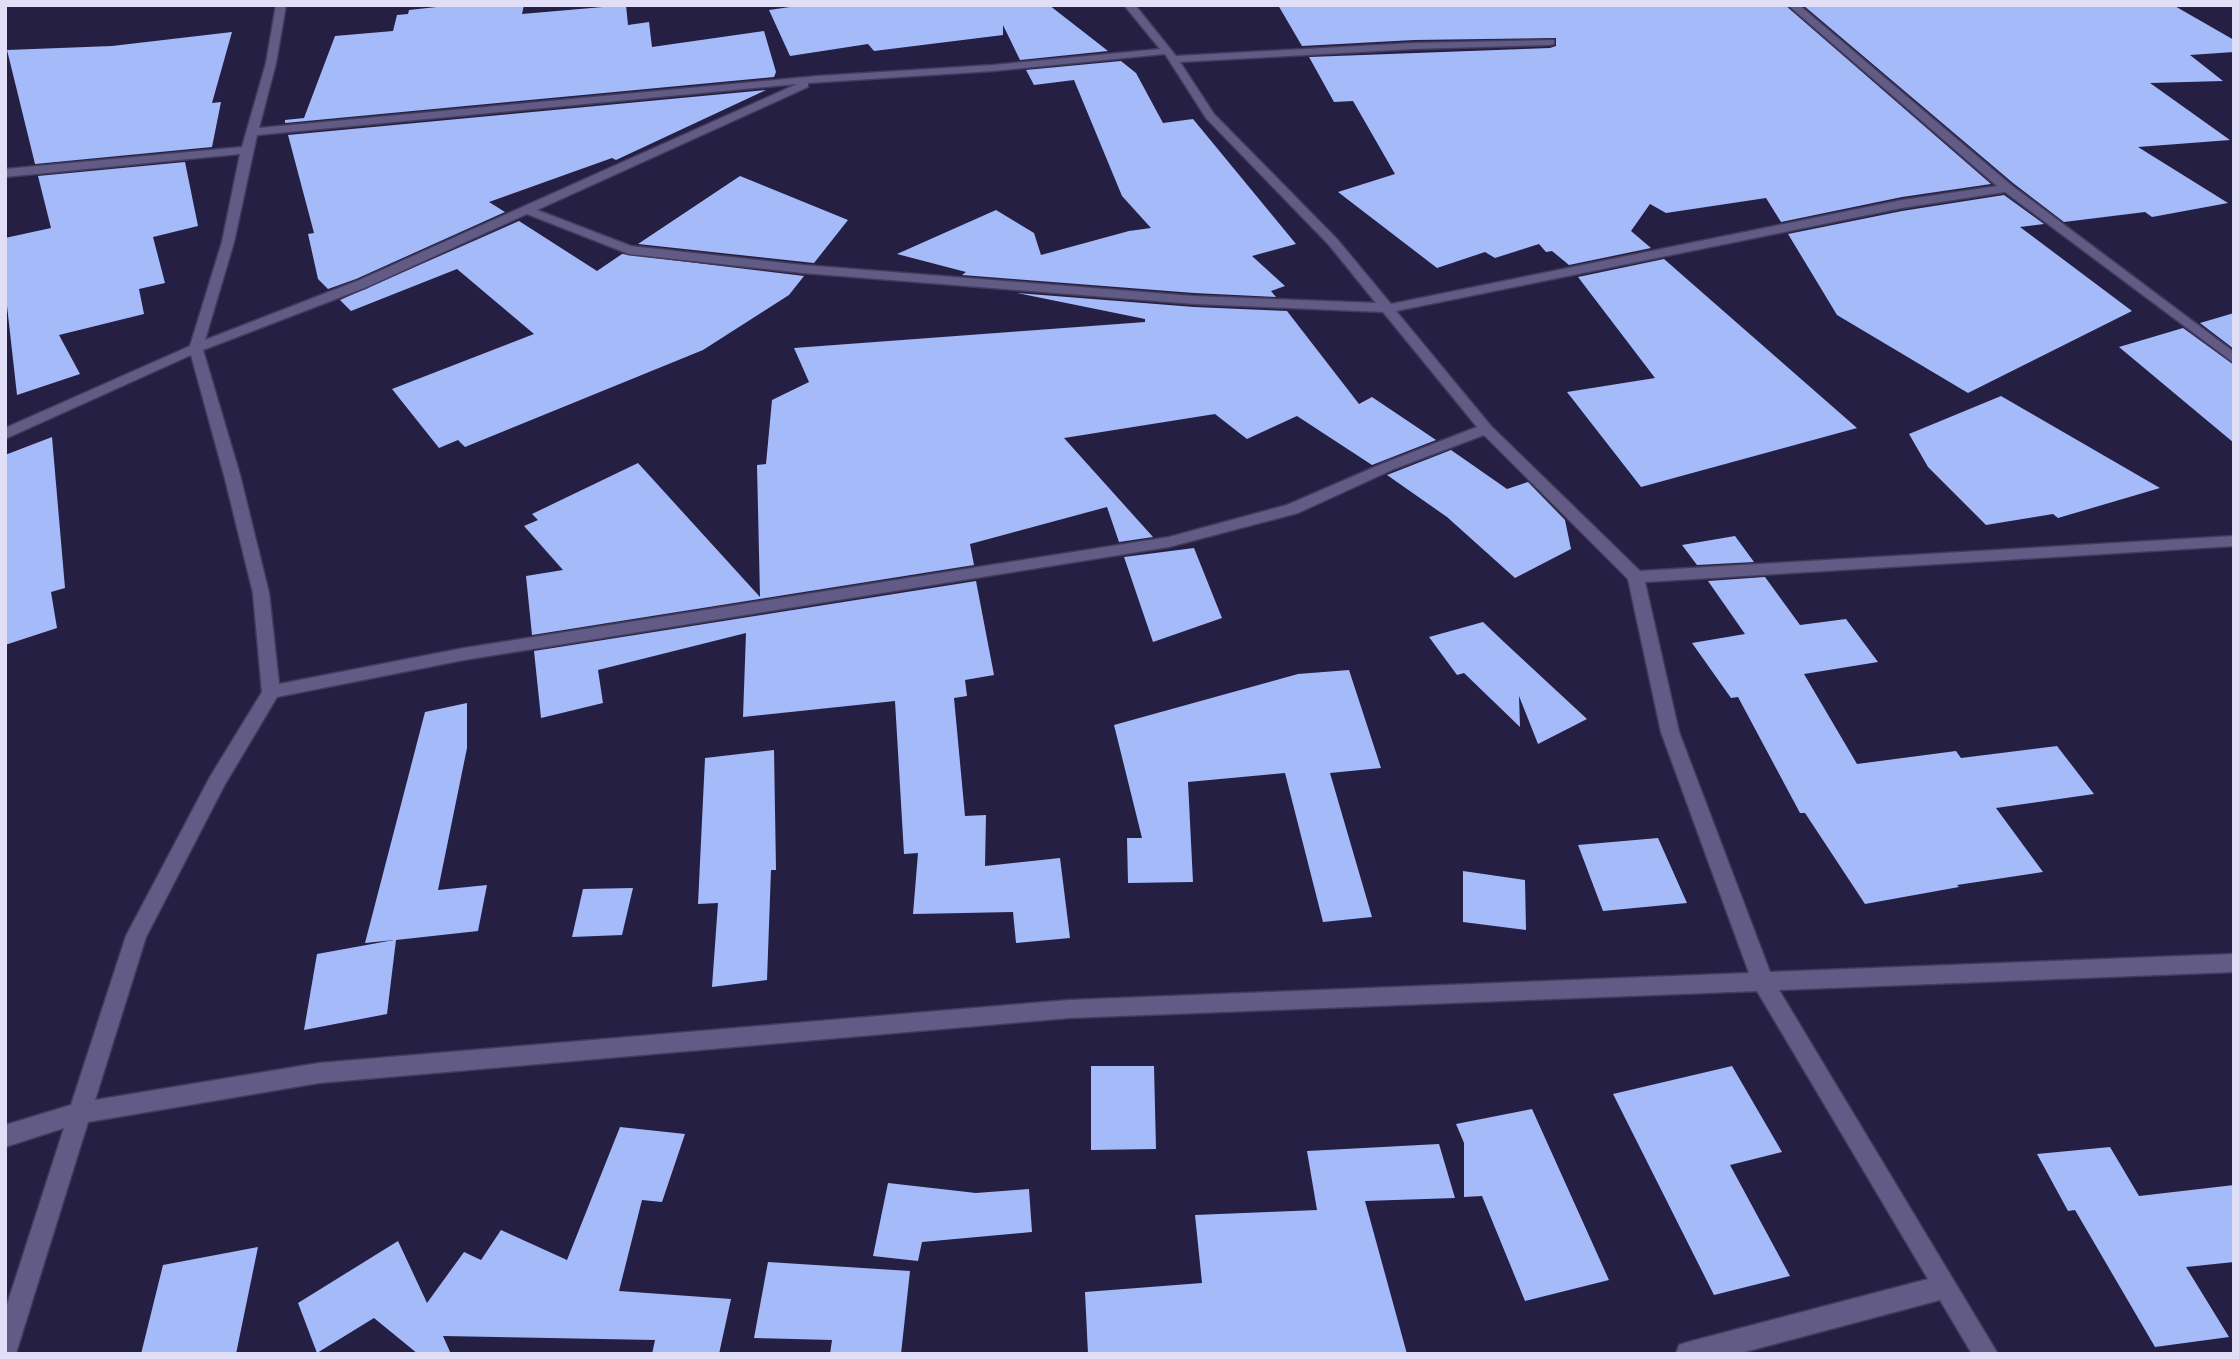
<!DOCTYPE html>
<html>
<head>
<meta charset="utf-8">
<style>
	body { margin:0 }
	#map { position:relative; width:2239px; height:1359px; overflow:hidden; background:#261f44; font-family:Inter,sans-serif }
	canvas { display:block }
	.frame { position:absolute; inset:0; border:7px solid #e1dff7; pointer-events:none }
</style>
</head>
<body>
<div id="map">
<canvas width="2239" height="1359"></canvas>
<div class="frame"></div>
</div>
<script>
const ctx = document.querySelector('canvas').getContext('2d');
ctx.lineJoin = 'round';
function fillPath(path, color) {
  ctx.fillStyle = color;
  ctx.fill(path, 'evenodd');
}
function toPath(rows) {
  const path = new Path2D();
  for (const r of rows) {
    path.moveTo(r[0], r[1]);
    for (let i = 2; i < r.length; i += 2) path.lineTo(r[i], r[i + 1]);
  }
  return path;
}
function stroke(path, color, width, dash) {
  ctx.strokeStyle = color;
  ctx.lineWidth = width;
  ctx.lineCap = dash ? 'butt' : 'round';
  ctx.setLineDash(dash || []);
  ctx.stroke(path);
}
fillPath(toPath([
	[455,5,524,5,522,14,626,5,628,25,649,22,652,47,764,31,776,72,774,77,285,123,285,120,304,118,335,36,393,31,397,15,408,14,409,10],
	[804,5,1049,5,1108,51,1020,60,1003,25,1003,35,874,51,868,44,790,56,769,10],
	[1278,5,1785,5,1991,184,1902,197,1781,222,1766,198,1666,213,1650,204,1631,231,1651,248,1569,265,1552,251,1546,252,1539,244,1495,258,1485,252,1437,268,1338,192,1395,174,1353,101,1334,102,1309,57,1550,48,1556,46,1556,38,1414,40,1302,46],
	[1803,5,2173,5,2234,40,2234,52,2190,55,2223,81,2150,83,2230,140,2138,147,2228,203,2152,217,2145,212,2064,222,2013,183],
	[232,32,212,103,221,102,212,147,35,164,7,50,112,46],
	[1121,61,1136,73,1163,123,1193,119,1296,244,1252,256,1285,286,1271,291,1276,297,1194,293,962,275,966,272,897,254,996,210,1034,233,1041,255,1129,231,1151,228,1122,196,1074,80,1034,85,1026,70],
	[766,90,616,160,612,158,489,202,505,212,356,279,328,289,318,279,308,234,314,233,288,135],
	[185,162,198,226,153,237,165,283,139,289,144,314,59,335,80,374,17,395,5,288,5,238,51,228,38,176],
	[740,176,848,220,814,263,638,244],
	[2004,195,2044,224,2020,227,2132,311,1968,393,1837,315,1788,234,1902,211],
	[519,221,597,271,622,254,804,276,789,295,703,350,465,447,458,440,439,448,392,389,534,334,457,269,351,311,340,300],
	[1664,259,1857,428,1641,487,1567,392,1655,378,1578,277],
	[1017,293,1194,307,1287,311,1359,404,1372,397,1436,440,1372,465,1297,416,1247,439,1215,414,1064,438,1153,537,1119,542,1107,507,970,544,974,565,532,635,526,576,563,570,524,526,538,520,532,514,638,463,760,597,757,465,766,464,772,400,809,382,794,348,1145,322,1145,319],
	[2234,313,2234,349,2200,323],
	[2183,328,2234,365,2234,443,2119,347],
	[2001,396,2160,488,2058,518,2053,514,1986,525,1928,467,1909,434],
	[52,437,65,588,51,592,57,628,5,645,5,455],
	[1451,450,1507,489,1528,482,1565,520,1571,549,1515,578,1447,517,1387,475],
	[1735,536,1754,562,1697,565,1682,545],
	[1194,548,1222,618,1153,642,1124,557],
	[1765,577,1800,625,1846,619,1878,662,1804,674,1857,764,1956,751,1961,758,2057,746,2094,794,1996,808,2043,872,1957,885,1959,887,1865,904,1805,813,1800,813,1738,697,1731,698,1692,643,1745,634,1708,581],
	[976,581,994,675,965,680,967,696,954,698,965,816,986,815,985,866,1060,858,1070,938,1016,943,1013,912,913,914,918,853,904,854,895,701,743,717,746,633,598,670,603,703,541,718,534,651],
	[1483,622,1504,642,1587,719,1538,744,1519,696,1520,727,1464,673,1457,675,1429,637],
	[1349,670,1381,768,1330,773,1372,917,1323,922,1285,773,1188,782,1193,882,1128,883,1127,838,1142,838,1114,725,1298,674],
	[467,703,467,748,438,890,487,885,478,931,396,940,387,1014,304,1030,317,954,394,940,365,943,425,712],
	[774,750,776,870,771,870,767,980,712,987,718,903,698,904,705,758],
	[1658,838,1687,903,1603,911,1578,845],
	[1463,871,1525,880,1526,930,1463,922],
	[633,888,622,935,572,937,583,889],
	[1091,1066,1154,1066,1156,1149,1091,1150],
	[1732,1066,1782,1152,1730,1165,1790,1276,1714,1295,1613,1094],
	[1532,1109,1609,1280,1525,1301,1482,1196,1464,1197,1464,1143,1456,1124],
	[620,1127,685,1134,662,1202,642,1200,619,1291,731,1299,719,1354,652,1354,655,1340,443,1336,451,1354,418,1354,374,1318,317,1353,298,1303,398,1241,427,1303,464,1252,481,1260,501,1230,567,1260],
	[1439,1144,1455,1198,1365,1201,1407,1354,1088,1354,1085,1292,1202,1283,1195,1215,1317,1210,1307,1151],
	[2110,1147,2139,1196,2234,1185,2234,1262,2186,1267,2229,1337,2155,1347,2075,1210,2068,1211,2037,1154],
	[888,1183,976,1193,1029,1189,1032,1232,922,1242,918,1261,873,1256],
	[258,1247,236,1354,141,1354,163,1265],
	[768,1262,910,1271,901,1354,830,1354,832,1340,754,1338]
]), '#a5baf8');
const street = toPath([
	[276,5,286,5,276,63,259,128,818,76,993,65,1160,49,1124,5,1135,5,1176,56,1414,43,1554,40,1554,44,1550,45,1414,49,1180,62,1214,114,1337,239,1391,304,1902,200,1997,186,1788,5,1799,5,2011,185,2234,352,2234,363,2005,192,1902,208,1396,311,1491,426,1640,571,2234,536,2234,546,1645,582,1679,732,1770,972,2234,954,2234,972,1779,990,1998,1354,1972,1354,1940,1300,1737,1354,1676,1354,1679,1345,1688,1342,1928,1279,1757,991,1069,1018,319,1083,88,1122,17,1350,16,1354,5,1354,5,1311,64,1128,5,1147,5,1125,71,1105,126,936,210,777,262,692,253,593,224,475,191,355,5,439,5,428,190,346,222,242,240,154,5,177,5,169,242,147,266,63,276,5],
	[1165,54,1206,118,1329,245,1376,303,1194,296,803,265,631,246,537,210,808,87,808,83,993,71,1165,54],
	[797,84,357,281,205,340,234,242,257,135,797,84],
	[527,214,629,254,803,273,1194,304,1383,312,1477,427,1384,463,1287,505,1169,537,464,648,279,684,269,593,240,475,203,350,367,287,527,214],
	[1484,435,1628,579,1661,732,1749,973,1069,1000,319,1063,95,1100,146,937,224,786,277,697,464,660,1169,547,1298,513,1394,469,1484,435]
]);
stroke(street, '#423b5b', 3);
fillPath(street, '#615b85');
</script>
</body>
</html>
